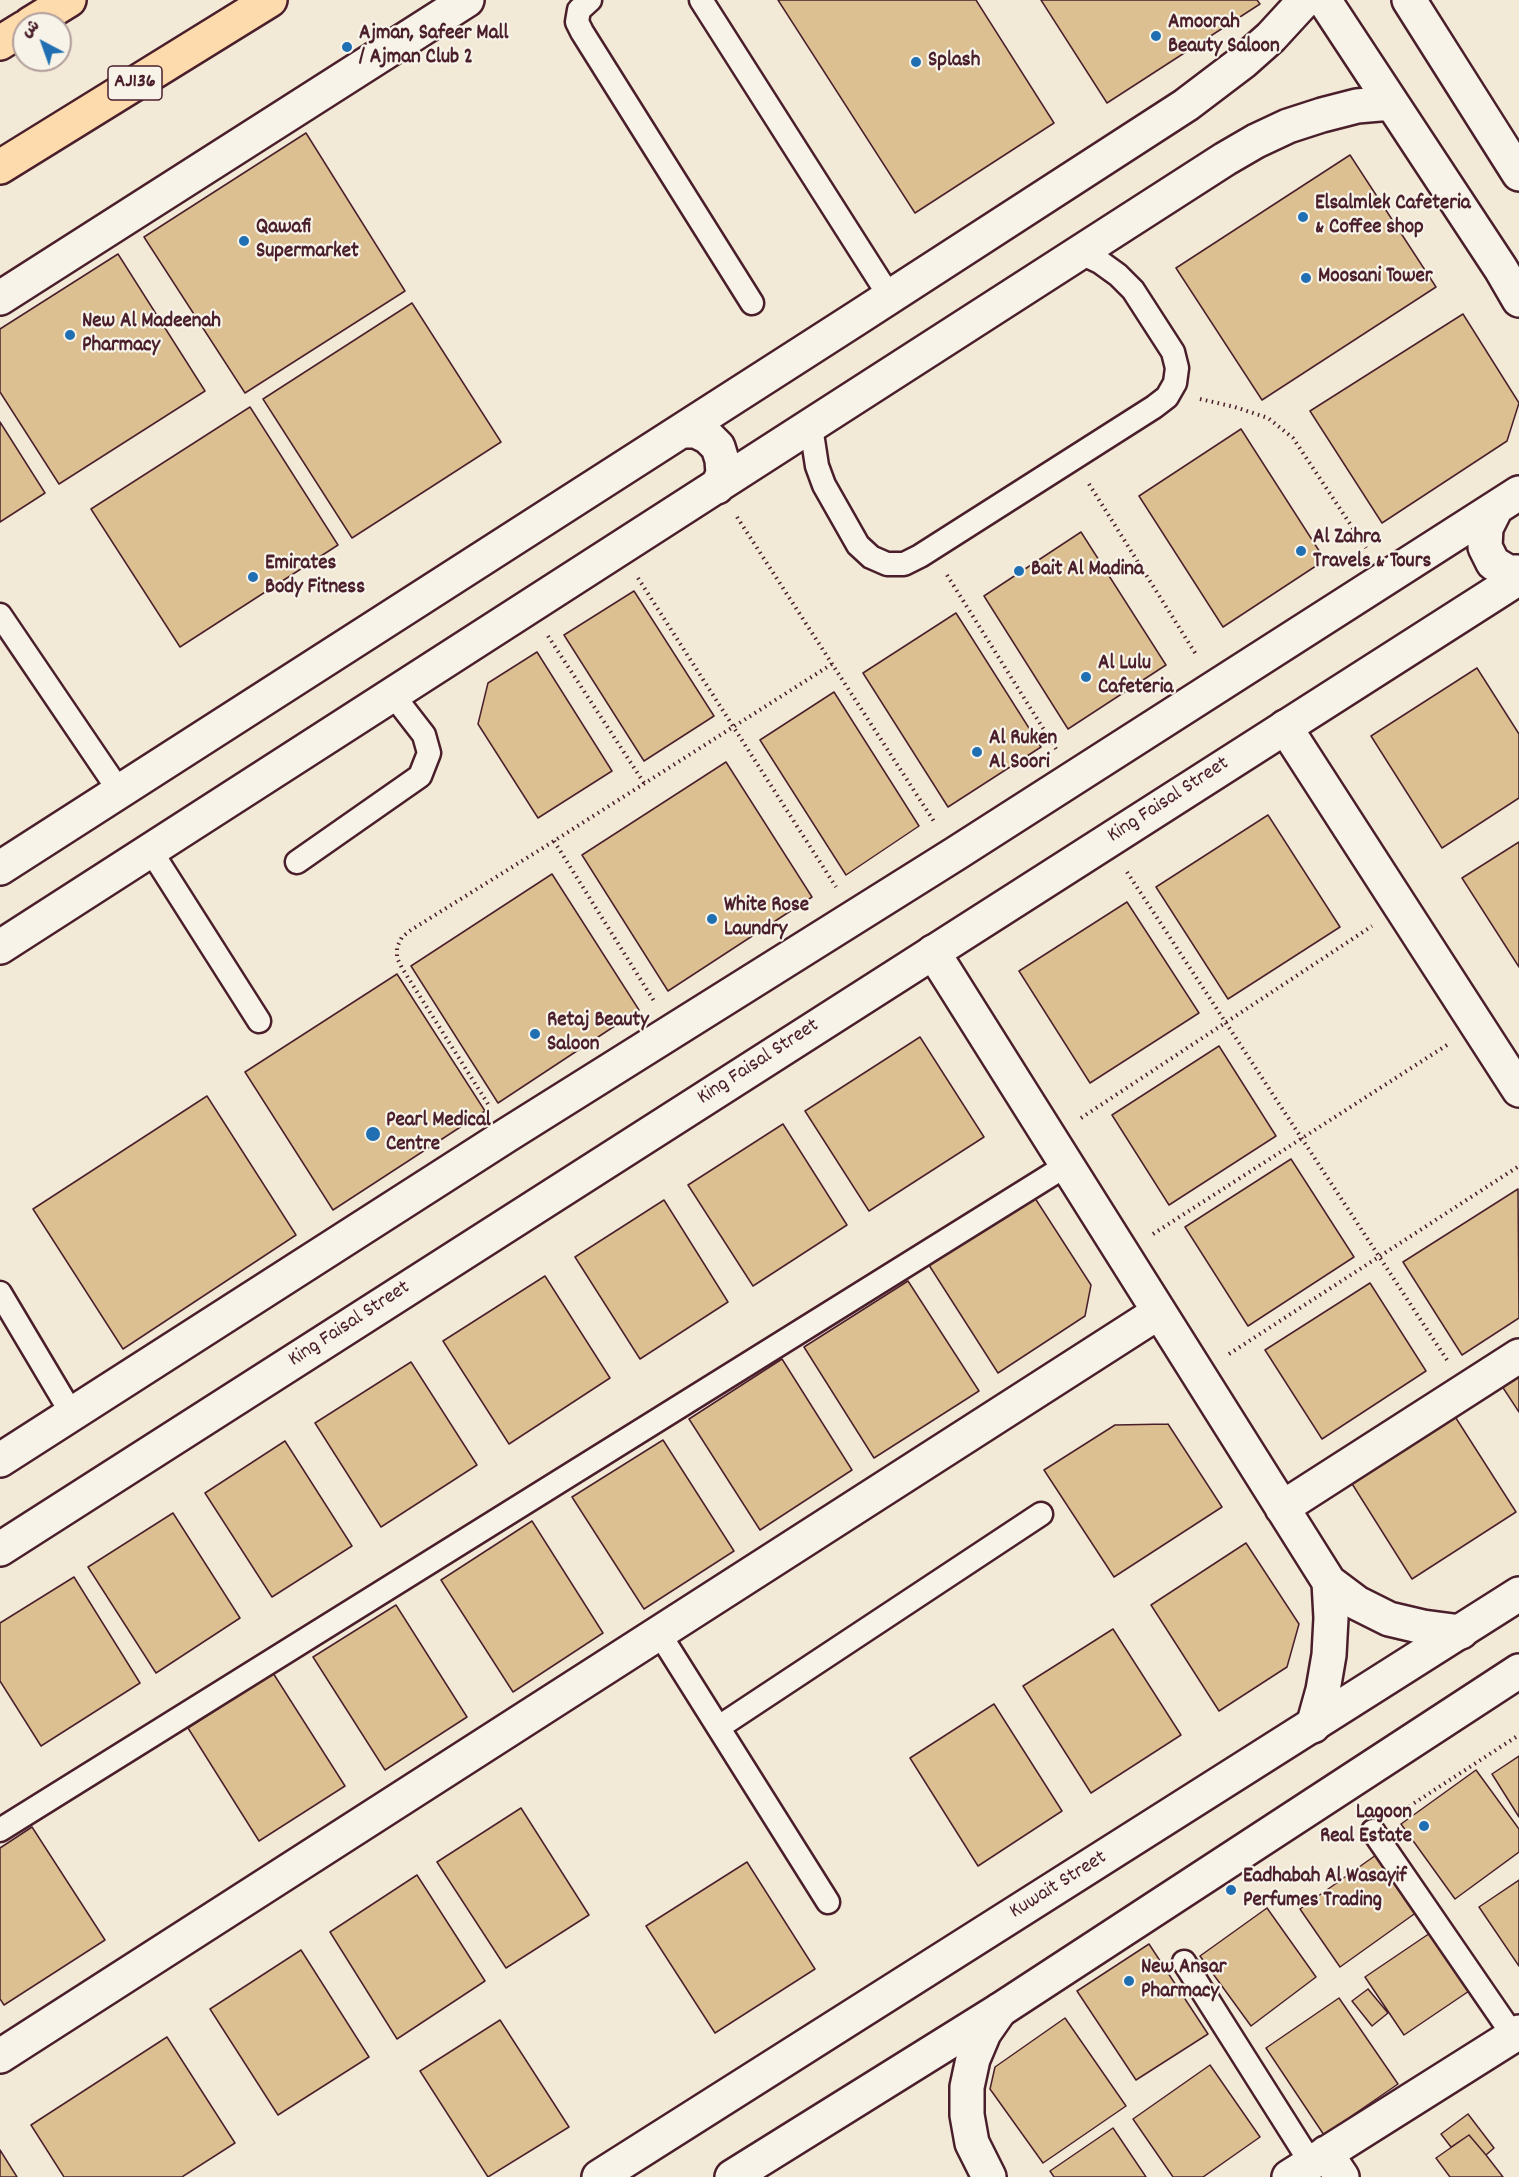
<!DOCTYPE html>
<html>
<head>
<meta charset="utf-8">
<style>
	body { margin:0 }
	#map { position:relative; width:1519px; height:2177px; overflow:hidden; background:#f2e9d7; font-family:Dekko,"Playpen Sans Arabic",sans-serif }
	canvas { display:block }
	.north { position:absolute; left:12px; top:12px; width:60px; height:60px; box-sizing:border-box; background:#f7f3e8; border:2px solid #b29e9c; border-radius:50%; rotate:319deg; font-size:16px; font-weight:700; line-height:24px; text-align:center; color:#4a1f2b }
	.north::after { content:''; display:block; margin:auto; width:21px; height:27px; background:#1f6fb2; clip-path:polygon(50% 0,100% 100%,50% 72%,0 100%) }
</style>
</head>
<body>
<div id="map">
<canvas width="1519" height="2177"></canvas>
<div class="north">ش</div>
</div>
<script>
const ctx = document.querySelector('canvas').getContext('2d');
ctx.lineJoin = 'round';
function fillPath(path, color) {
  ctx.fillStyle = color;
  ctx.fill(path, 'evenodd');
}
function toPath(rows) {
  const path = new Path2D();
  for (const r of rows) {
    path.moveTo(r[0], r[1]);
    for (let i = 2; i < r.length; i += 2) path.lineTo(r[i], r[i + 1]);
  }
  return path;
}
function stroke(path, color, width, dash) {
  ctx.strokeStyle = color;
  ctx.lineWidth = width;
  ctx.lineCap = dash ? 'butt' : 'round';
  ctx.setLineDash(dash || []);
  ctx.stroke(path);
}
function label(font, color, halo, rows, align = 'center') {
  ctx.font = font + ' Dekko,sans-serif';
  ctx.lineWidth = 4.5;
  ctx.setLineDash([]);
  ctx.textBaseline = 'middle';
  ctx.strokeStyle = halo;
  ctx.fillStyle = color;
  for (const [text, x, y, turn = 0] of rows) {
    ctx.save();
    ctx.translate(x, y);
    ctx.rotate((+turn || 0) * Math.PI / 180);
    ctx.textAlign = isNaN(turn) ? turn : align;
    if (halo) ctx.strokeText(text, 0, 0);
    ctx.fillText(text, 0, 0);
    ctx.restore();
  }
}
const building = toPath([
	[778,0,976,0,1054,123,915,213,778,0],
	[1041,0,1257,0,1260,4,1107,103,1041,0],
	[306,133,405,291,245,393,144,237,306,133],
	[1350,155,1436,287,1262,400,1176,268,1350,155],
	[118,254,205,391,59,484,0,392,0,329,118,254],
	[412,303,501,442,352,538,263,399,412,303],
	[1463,314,1519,403,1507,441,1382,523,1310,411,1463,314],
	[250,407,338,545,180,647,91,509,250,407],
	[0,422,45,493,0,522,0,422],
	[1241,429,1325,560,1223,627,1139,496,1241,429],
	[1081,532,1166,665,1068,729,984,596,1081,532],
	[634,591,714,716,644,761,564,635,634,591],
	[956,613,1041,747,948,807,863,673,956,613],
	[537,652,612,771,538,818,478,724,488,683,537,652],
	[1477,668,1519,734,1519,798,1442,848,1371,736,1477,668],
	[834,692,919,826,846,875,760,740,834,692],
	[726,762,812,897,668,991,582,855,726,762],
	[1268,815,1340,927,1228,999,1156,887,1268,815],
	[1519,842,1519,967,1462,878,1519,842],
	[552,874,639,1010,498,1103,411,966,552,874],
	[1127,902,1199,1013,1090,1083,1019,971,1127,902],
	[397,974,485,1111,333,1210,245,1072,397,974],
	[920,1037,984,1137,869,1211,805,1111,920,1037],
	[1219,1046,1276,1136,1169,1205,1112,1115,1219,1046],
	[207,1096,296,1235,123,1349,33,1209,207,1096],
	[783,1124,847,1225,753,1286,688,1185,783,1124],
	[1291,1159,1354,1257,1248,1326,1185,1227,1291,1159],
	[1518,1189,1519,1318,1462,1355,1403,1262,1518,1189],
	[1033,1195,1091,1285,1085,1316,998,1373,927,1262,1033,1195],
	[664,1200,728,1302,640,1359,575,1257,664,1200],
	[545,1276,610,1378,509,1444,443,1341,545,1276],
	[908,1281,979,1391,874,1458,804,1347,908,1281],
	[1370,1283,1426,1371,1322,1439,1265,1350,1370,1283],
	[1519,1358,1519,1412,1494,1374,1519,1358],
	[782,1359,852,1470,760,1530,689,1419,782,1359],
	[411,1362,477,1465,381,1527,315,1423,411,1362],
	[1447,1404,1516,1512,1412,1579,1344,1471,1447,1404],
	[1168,1424,1222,1507,1114,1577,1044,1470,1115,1425,1168,1424],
	[663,1440,734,1551,644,1609,572,1497,663,1440],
	[285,1441,352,1546,272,1597,205,1493,285,1441],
	[173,1513,240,1618,156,1673,88,1567,173,1513],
	[532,1521,603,1633,513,1692,441,1580,532,1521],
	[1246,1543,1299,1624,1287,1667,1219,1711,1151,1605,1246,1543],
	[74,1577,140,1683,41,1746,0,1681,0,1623,74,1577],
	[396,1605,467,1717,385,1770,313,1657,396,1605],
	[1113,1629,1181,1735,1091,1793,1023,1686,1113,1629],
	[273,1673,345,1786,259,1841,188,1728,273,1673],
	[994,1704,1062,1811,978,1866,910,1758,994,1704],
	[1519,1756,1519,1817,1492,1774,1519,1756],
	[1476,1770,1519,1829,1519,1852,1455,1899,1401,1824,1476,1770],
	[521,1808,589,1915,506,1968,437,1862,521,1808],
	[32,1827,105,1940,4,2005,0,1999,0,1848,32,1827],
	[1376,1855,1417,1912,1340,1967,1300,1909,1376,1855],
	[747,1862,815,1969,715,2033,646,1926,747,1862],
	[417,1875,485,1981,397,2039,330,1932,417,1875],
	[1519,1880,1519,1966,1479,1907,1519,1880],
	[1267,1908,1316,1977,1251,2026,1200,1956,1267,1908],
	[1436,1929,1475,1987,1404,2035,1365,1977,1436,1929],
	[1149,1944,1208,2034,1136,2080,1077,1991,1149,1944],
	[301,1950,369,2057,278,2115,210,2009,301,1950],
	[1368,1989,1388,2013,1372,2026,1352,2001,1368,1989],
	[1339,1998,1398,2084,1324,2135,1266,2048,1339,1998],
	[1065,2018,1126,2106,1043,2163,990,2089,995,2067,1065,2018],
	[500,2020,569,2127,488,2177,420,2071,500,2020],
	[167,2037,235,2143,182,2177,64,2177,31,2125,167,2037],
	[1210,2065,1260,2137,1203,2177,1173,2177,1133,2119,1210,2065],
	[1468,2114,1494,2148,1486,2155,1469,2135,1451,2147,1441,2134,1468,2114],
	[1113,2128,1146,2177,1054,2177,1050,2171,1113,2128],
	[1469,2135,1486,2155,1503,2177,1450,2177,1436,2158,1469,2135],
	[0,2150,17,2177,0,2177,0,2150]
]);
fillPath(building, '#dcc091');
stroke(building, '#4a1f2b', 1.5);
const service = toPath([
	[590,0,579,10,577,22,582,32,752,303],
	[701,0,890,297],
	[811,427,817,466,824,485,858,545,871,557,887,564,904,564,920,556,1154,407,1167,397,1175,383,1177,368,1173,352,1133,290,1118,275,1100,262,1081,253],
	[0,615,120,792],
	[151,851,259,1021],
	[297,862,420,776,429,753,424,735,393,695],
	[0,1293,72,1414],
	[659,1633,828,1902],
	[719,1727,1041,1514],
	[0,1830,1067,1165],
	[1373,1831,1513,2035],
	[1184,1962,1311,2163]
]);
const minor = toPath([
	[1285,727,1519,1090],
	[933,952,1329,1582,1357,1603,1389,1619,1423,1627,1461,1632],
	[1282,1508,1519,1356],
	[1313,1726,1323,1690,1329,1655,1331,1618,1329,1582],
	[0,2056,1159,1312],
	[1326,2153,1342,2177],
	[989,2177,972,2143,967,2115,967,2087,973,2059,984,2033,1000,2010],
	[1289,2177,1519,2032]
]);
const tertiary = toPath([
	[1324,0,1501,269,1519,300],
	[1409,0,1519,174],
	[0,298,467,0],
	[682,431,696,431,708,437,718,447,722,460,723,474,717,487],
	[1495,510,1486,528,1485,547,1493,563,1508,572,1519,572],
	[0,868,857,318,1186,105,1244,61,1271,37,1305,0],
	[0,947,1225,159,1256,141,1288,126,1322,115,1357,106,1391,103],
	[0,1460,507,1135,955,854,1519,493],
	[0,1549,1519,578]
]);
const secondary = toPath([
	[599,2177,1519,1594],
	[732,2177,1000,2010,1519,1671]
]);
const primary = toPath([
	[30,24,69,0],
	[0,43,24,28],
	[0,167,270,0]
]);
stroke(service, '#4a1f2b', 27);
stroke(minor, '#4a1f2b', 38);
stroke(tertiary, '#4a1f2b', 38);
stroke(secondary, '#4a1f2b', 38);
stroke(primary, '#4a1f2b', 38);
stroke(toPath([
	[1200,399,1235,407,1268,418,1293,438,1366,548],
	[1089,484,1197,656],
	[737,517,935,823],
	[947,575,1056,749],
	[638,578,836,887],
	[548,636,644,783],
	[554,841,654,1001],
	[1127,872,1447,1360],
	[488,1104,402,968,397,958,397,947,402,937,411,930,554,841,832,664],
	[1081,1118,1372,926],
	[1153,1234,1447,1045],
	[1229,1354,1519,1166],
	[1399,1813,1519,1735]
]), '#4a1f2b', 4, [1.5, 4.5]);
stroke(service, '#f7f3e8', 22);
stroke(minor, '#f7f3e8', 33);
stroke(tertiary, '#f7f3e8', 33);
stroke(secondary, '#f7f3e8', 33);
stroke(primary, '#fedbac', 33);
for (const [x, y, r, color] of [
	[1156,36,6,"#1f6fb2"],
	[347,47,6,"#1f6fb2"],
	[916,62,6,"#1f6fb2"],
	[1303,217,6,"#1f6fb2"],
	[244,241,6,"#1f6fb2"],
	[1306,278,6,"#1f6fb2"],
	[70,335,6,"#1f6fb2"],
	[1301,551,6,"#1f6fb2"],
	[1019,571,6,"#1f6fb2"],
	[253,577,6,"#1f6fb2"],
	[1086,677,6,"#1f6fb2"],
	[977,752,6,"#1f6fb2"],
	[712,919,6,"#1f6fb2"],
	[535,1034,6,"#1f6fb2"],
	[373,1134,8,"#1f6fb2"],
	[1424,1826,6,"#1f6fb2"],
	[1231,1890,6,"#1f6fb2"],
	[1129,1981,6,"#1f6fb2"]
]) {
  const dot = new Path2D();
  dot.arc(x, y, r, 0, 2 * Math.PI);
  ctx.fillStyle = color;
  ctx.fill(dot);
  stroke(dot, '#f7f3e8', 2);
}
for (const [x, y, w] of [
	[135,83,54]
]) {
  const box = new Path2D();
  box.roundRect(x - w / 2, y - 17, w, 34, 4.5);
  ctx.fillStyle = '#f7f3e8';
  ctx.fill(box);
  stroke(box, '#4a1f2b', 1.5);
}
label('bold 20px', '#4a1f2b', null, [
	["AJ136",135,83]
]);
label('bold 21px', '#4a1f2b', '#f7f3e8', [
	["Amoorah",1168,24],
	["Beauty Saloon",1168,48],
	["Ajman, Safeer Mall",359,35],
	["/ Ajman Club 2",359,59],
	["Splash",928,62],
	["Elsalmlek Cafeteria",1315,205],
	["& Coffee shop",1315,229],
	["Qawafi",256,229],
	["Supermarket",256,253],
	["Moosani Tower",1318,278],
	["New Al Madeenah",82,323],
	["Pharmacy",82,347],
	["Al Zahra",1313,539],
	["Travels & Tours",1313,563],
	["Emirates",265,565],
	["Body Fitness",265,589],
	["Bait Al Madina",1031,571],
	["Al Lulu",1098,665],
	["Cafeteria",1098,689],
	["Al Ruken",989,740],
	["Al Soori",989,764],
	["White Rose",724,907],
	["Laundry",724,931],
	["Retaj Beauty",547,1022],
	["Saloon",547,1046],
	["Pearl Medical",386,1122],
	["Centre",386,1146],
	["Lagoon",1412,1814,"right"],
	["Real Estate",1412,1838,"right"],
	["Eadhabah Al Wasayif",1243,1878],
	["Perfumes Trading",1243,1902],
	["New Ansar",1141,1969],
	["Pharmacy",1141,1993]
], 'left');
label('21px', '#4a1f2b', '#f7f3e8', [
	["King Faisal Street",1169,801,-33],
	["King Faisal Street",759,1063,-33],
	["King Faisal Street",350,1325,-33],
	["Kuwait Street",1059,1886,-32]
]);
</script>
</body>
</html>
